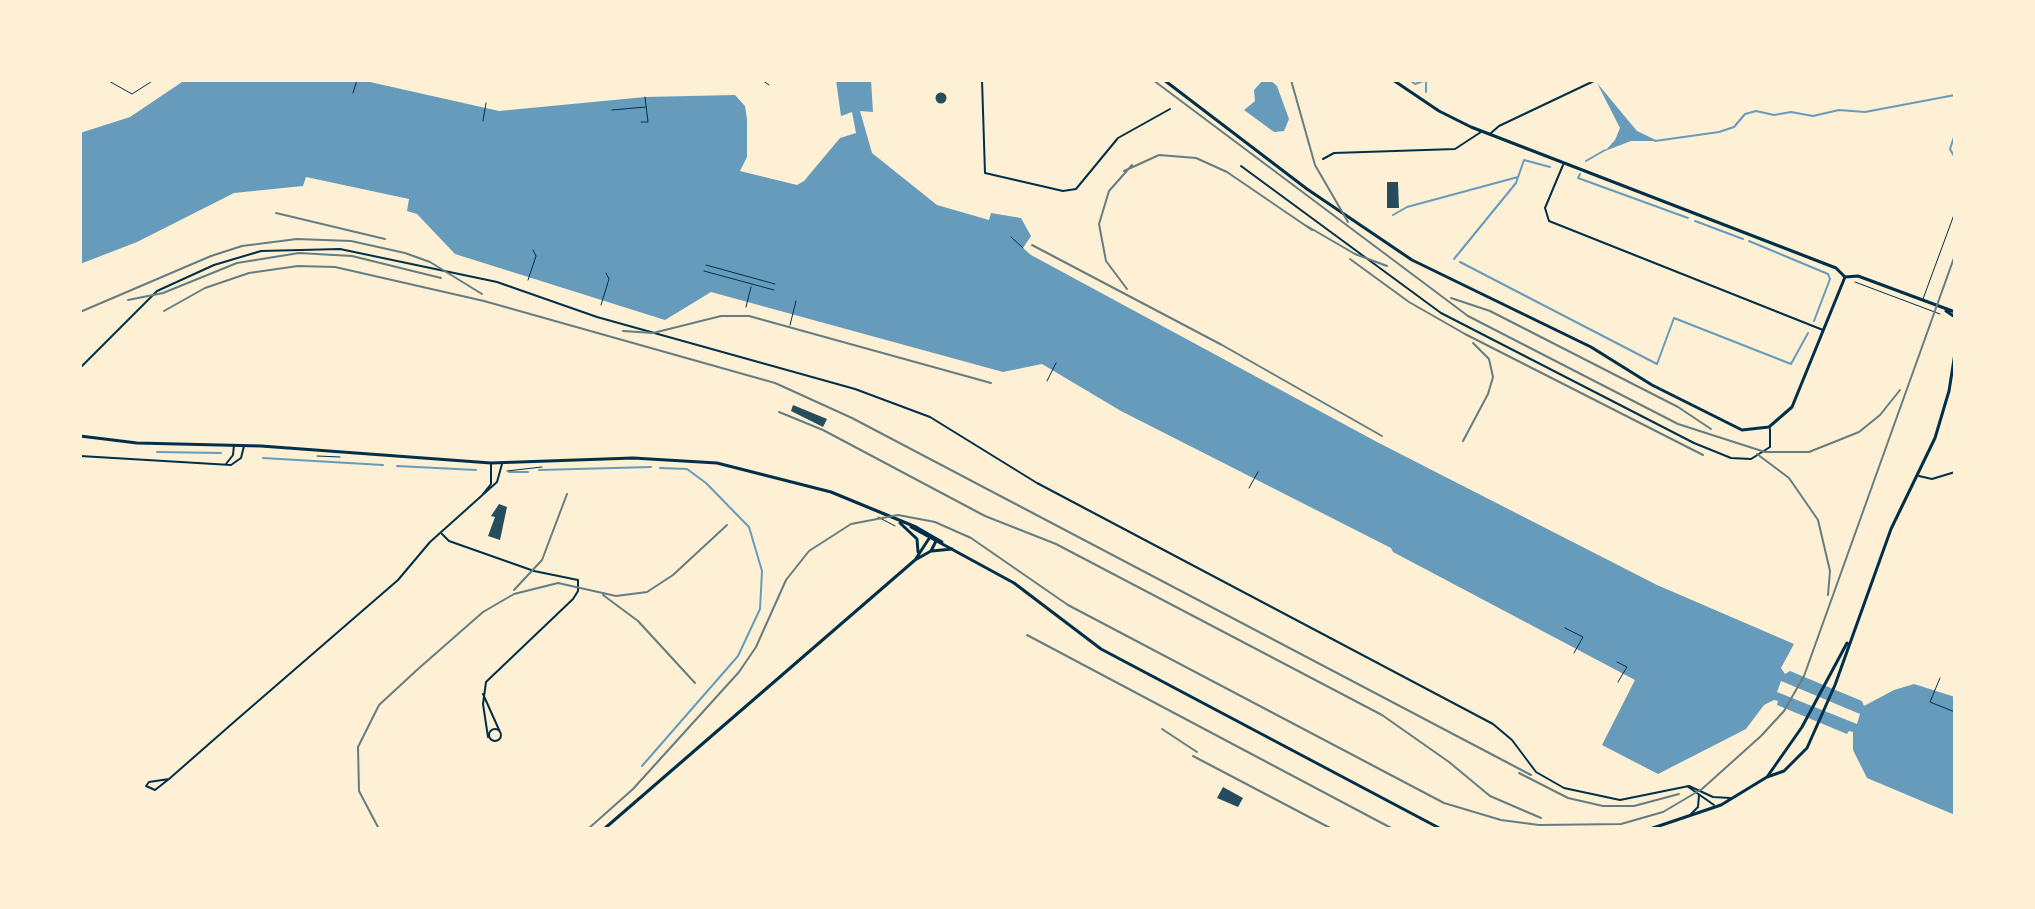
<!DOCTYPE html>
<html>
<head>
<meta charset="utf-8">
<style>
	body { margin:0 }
	#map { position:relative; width:2035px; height:909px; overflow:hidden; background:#fdf0d5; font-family:"Space Grotesk",sans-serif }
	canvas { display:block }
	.frame { position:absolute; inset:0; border:82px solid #fdf0d5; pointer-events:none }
</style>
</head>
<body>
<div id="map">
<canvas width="2035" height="909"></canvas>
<div class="frame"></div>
</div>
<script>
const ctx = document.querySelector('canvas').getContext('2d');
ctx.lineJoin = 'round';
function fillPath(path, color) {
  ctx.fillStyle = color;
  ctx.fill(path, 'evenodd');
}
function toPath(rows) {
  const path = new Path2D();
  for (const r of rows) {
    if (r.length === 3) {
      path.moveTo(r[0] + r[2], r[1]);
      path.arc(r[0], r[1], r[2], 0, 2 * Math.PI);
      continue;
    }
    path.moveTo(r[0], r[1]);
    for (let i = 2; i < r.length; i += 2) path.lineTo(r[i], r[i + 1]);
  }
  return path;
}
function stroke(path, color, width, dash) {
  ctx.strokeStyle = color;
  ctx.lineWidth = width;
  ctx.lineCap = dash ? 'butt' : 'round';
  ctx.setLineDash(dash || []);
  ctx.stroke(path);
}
fillPath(toPath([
	[185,80,361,80,499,111,645,97,735,95,745,106,747,119,747,157,740,171,797,185,804,181,840,138,856,133,852,112,841,116,836,80,871,80,873,112,860,111,872,153,937,205,989,220,991,213,1021,218,1031,236,1023,248,1031,255,1377,442,1657,585,1794,644,1781,668,1785,674,1790,671,1862,701,1864,706,1894,690,1914,684,1955,697,1955,815,1867,778,1853,750,1853,732,1849,731,1847,734,1777,705,1778,701,1774,700,1764,705,1746,729,1658,774,1602,745,1635,680,1393,552,1391,548,1121,411,1042,364,1003,372,711,292,665,320,455,254,417,214,407,211,409,199,306,177,303,186,234,193,137,242,80,264,80,133,130,117],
	[1781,681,1860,714,1857,724,1777,692],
	[1263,80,1270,80,1277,86,1289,119,1284,131,1274,132,1244,110,1255,101,1254,90],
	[1597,83,1637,131,1658,141,1631,141,1605,151,1615,140,1620,128]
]), '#669bbc');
stroke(toPath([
	[1383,80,1385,81],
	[1410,80,1415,84,1426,80],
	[1426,81,1426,92],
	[1955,134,1950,149,1955,158],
	[1655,141,1719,132,1734,127,1745,114,1756,111,1774,115,1791,112,1813,116,1839,110,1865,112,1955,95],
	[1586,161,1605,150],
	[1580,174,1578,178,1688,218],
	[1393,215,1407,207,1518,177],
	[1695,221,1743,239],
	[1749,241,1828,274,1830,279,1814,321],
	[1454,259,1516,183,1524,160,1550,167],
	[1460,262,1657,364,1674,318,1791,364,1808,333],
	[157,452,221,453],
	[263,458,383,465],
	[397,466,476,470],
	[539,470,651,467],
	[509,472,528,472],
	[642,766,738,656,760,609,762,571,749,527,706,483,687,469,660,468]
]), '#669bbc', 2);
fillPath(toPath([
	[941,98,5.5],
	[1387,182,1398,182,1399,208,1387,208],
	[793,405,827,419,823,427,791,411],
	[499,504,507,507,500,540,488,536,495,517,491,516],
	[1223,787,1243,798,1238,807,1217,798]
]), '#264d5e');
stroke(toPath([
	[107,80,132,94,154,80],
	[353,93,357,80],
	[612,110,646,107],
	[483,121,486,103],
	[641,122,648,122,645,97],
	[1011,237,1023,248],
	[706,265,775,284],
	[704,271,774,290],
	[528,280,536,256,533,250],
	[1855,282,1940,314],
	[601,305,609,279,606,273],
	[746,307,751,287],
	[790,325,796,301],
	[1047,381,1056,363],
	[317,456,340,457],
	[507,471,542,467],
	[1249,488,1258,472],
	[878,517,895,526],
	[1565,628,1583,637,1574,653],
	[1617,662,1627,667,1618,682],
	[1940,678,1930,702,1955,712]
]), '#003049', 1);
stroke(toPath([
	[762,80,769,85],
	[1923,299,1955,212]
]), '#003049', 1);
stroke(toPath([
	[982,80,985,173,1063,191,1076,189,1118,138,1170,109],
	[1491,133,1499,126,1596,80],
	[1323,159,1334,153,1455,149,1481,132],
	[1563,165,1545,208,1549,221,1823,330],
	[1241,166,1441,313,1694,443,1731,458,1751,459,1770,447,1770,429],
	[80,368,157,291,214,265,261,251,340,249,497,282,597,317,855,389,930,417,1037,483,1493,724,1512,740,1536,772,1564,788,1620,800,1689,786,1713,797,1730,798],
	[80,456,231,465,241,458,244,446],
	[226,464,233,455,234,445],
	[1919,476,1932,479,1955,472],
	[483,494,491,484,491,463],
	[442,534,449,541,534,571,578,580,578,591,573,599,486,682,483,704,488,737],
	[483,694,500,732],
	[495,735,6],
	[169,779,149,782,146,786,155,790,169,779,234,722,398,580,430,542,497,482,502,464],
	[1687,786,1714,805],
	[1691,814,1698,807,1699,795]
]), '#003049', 2);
stroke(toPath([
	[1164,80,1307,189,1412,260,1591,347,1652,385,1742,430,1769,427,1792,407,1845,277,1858,276,1955,312],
	[1393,80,1439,111,1471,127,1836,268,1845,277],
	[1946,311,1955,317],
	[80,436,137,443,261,446,491,463,633,458,717,463,831,492,916,527,942,542],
	[900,523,917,539,918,552],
	[911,527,1014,583,1101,649,1441,829],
	[932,551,952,549],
	[915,560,930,537],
	[1767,777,1802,727,1847,643],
	[604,829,915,560,931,551,936,541],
	[1650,829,1721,805,1767,777,1784,771,1807,748,1835,685,1891,529,1935,438,1949,391,1955,353]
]), '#003049', 3);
stroke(toPath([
	[1153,80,1468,316,1678,424,1765,452,1809,452,1859,432,1880,415,1900,390],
	[1291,80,1315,165,1348,222],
	[1124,171,1159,155,1196,158,1227,172,1312,230],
	[276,213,385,239],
	[1305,225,1355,254,1387,266],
	[1032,245,1222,345,1382,436],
	[1350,259,1409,302,1465,334,1703,455],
	[1127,289,1106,261,1099,224,1109,191,1132,165],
	[1451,298,1490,311,1678,407,1711,429],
	[128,300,163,293,237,263,299,253,352,256,441,278],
	[164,311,205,288,249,273,298,266,335,267,484,301,775,383,852,418,1531,775],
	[80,312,211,256,242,246,297,239,351,241,405,253,430,262,482,294],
	[623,331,653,333,721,316,749,316,991,383],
	[779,412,823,430,985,516,1056,544,1382,715,1449,762,1490,796,1541,818],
	[1463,441,1488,394,1493,377,1489,359,1473,343],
	[1757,454,1789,478,1818,520,1830,571,1828,595],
	[514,590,542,560,567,494],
	[603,595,638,621,695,683],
	[1027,635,1393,829],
	[1162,729,1197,752],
	[1193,756,1332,829],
	[1519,773,1568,798,1603,806,1634,806,1679,794],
	[379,829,359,791,358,747,379,705,418,669,483,612,514,594,558,583,616,596,647,592,673,575,727,525],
	[588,829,633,789,739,672,756,647,786,580,809,551,851,524,898,515,935,522,971,538,1068,605,1444,803,1501,820,1539,825,1621,824,1663,812,1702,789,1761,736,1784,711,1804,676,1955,255]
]), '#657d81', 2);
</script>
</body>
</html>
